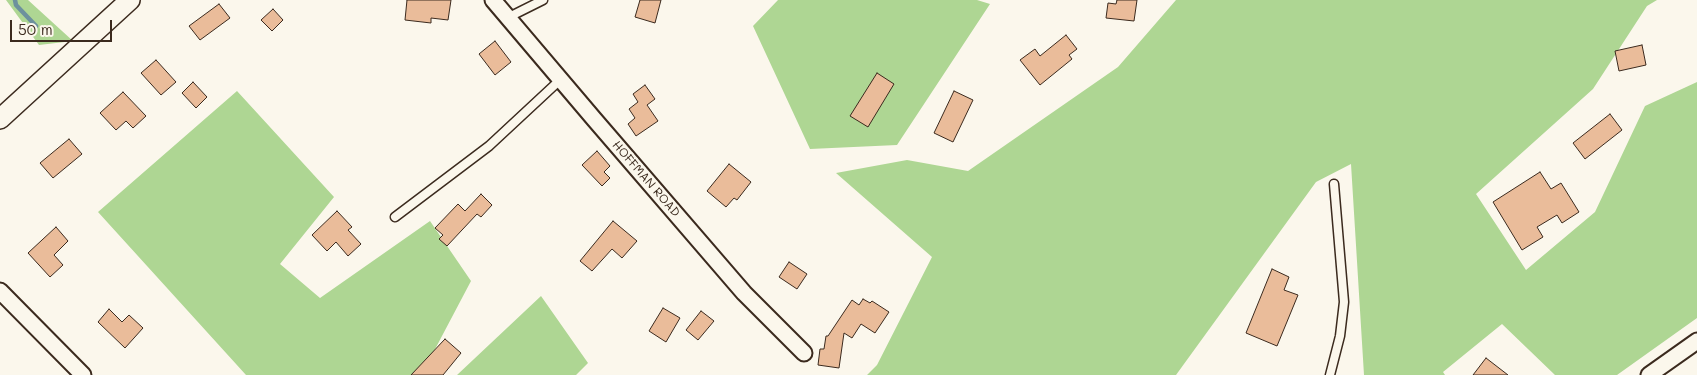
<!DOCTYPE html>
<html>
<head>
<meta charset="utf-8">
<style>
	body { margin:0 }
	#map { position:relative; width:1697px; height:375px; overflow:hidden; background:#fbf7ec; font-family:Mali,sans-serif }
	canvas { display:block }
	.scale { position:absolute; left:10px; top:20px; width:102px; height:22px; box-sizing:border-box; border:2px solid #3b2a1e; border-top:0; padding-left:6px; font-size:15px; line-height:18px; white-space:nowrap; color:#3b2a1e; -webkit-text-stroke:4px #fbf7ec; paint-order:stroke }
</style>
</head>
<body>
<div id="map">
<canvas width="1697" height="375"></canvas>
<div class="scale">50 m</div>
</div>
<script>
const ctx = document.querySelector('canvas').getContext('2d');
ctx.lineJoin = 'round';
function fillPath(path, color) {
  ctx.fillStyle = color;
  ctx.fill(path, 'evenodd');
}
function toPath(rows) {
  const path = new Path2D();
  for (const r of rows) {
    path.moveTo(r[0], r[1]);
    for (let i = 2; i < r.length; i += 2) path.lineTo(r[i], r[i + 1]);
  }
  return path;
}
function stroke(path, color, width, dash) {
  ctx.strokeStyle = color;
  ctx.lineWidth = width;
  ctx.lineCap = dash ? 'butt' : 'round';
  ctx.setLineDash(dash || []);
  ctx.stroke(path);
}
function label(font, color, halo, rows, align = 'center') {
  ctx.font = font + ' Mali,sans-serif';
  ctx.lineWidth = 4;
  ctx.setLineDash([]);
  ctx.textBaseline = 'middle';
  ctx.strokeStyle = halo;
  ctx.fillStyle = color;
  for (const [text, x, y, turn = 0] of rows) {
    ctx.save();
    ctx.translate(x, y);
    ctx.rotate((+turn || 0) * Math.PI / 180);
    ctx.textAlign = isNaN(turn) ? turn : align;
    if (halo) ctx.strokeText(text, 0, 0);
    ctx.fillText(text, 0, 0);
    ctx.restore();
  }
}
fillPath(toPath([
	[6,0,28,0,73,41,39,45],
	[778,0,977,0,990,4,897,145,810,149,753,26],
	[1176,0,1657,0,1647,6,1593,89,1476,194,1526,270,1595,212,1645,106,1697,82,1697,318,1617,375,1555,375,1502,324,1443,372,1445,375,1364,375,1351,164,1316,182,1176,375,867,375,877,365,932,257,836,173,907,160,968,171,1118,67],
	[237,91,334,197,280,264,320,298,430,221,471,281,423,372,431,375,246,375,98,212],
	[541,296,588,363,576,375,457,375]
]), '#aed693');
stroke(toPath([
	[15,0,16,5,36,26]
]), '#6d919d', 4.5);
const building = toPath([
	[407,0,451,0,448,20,431,18,431,23,405,20,407,0],
	[640,0,661,0,655,23,635,17,640,0],
	[1117,0,1137,0,1134,21,1106,18,1108,3,1116,4,1117,0],
	[219,4,230,18,200,40,189,26,219,4],
	[273,9,283,20,272,31,261,20,273,9],
	[1066,35,1077,49,1069,55,1072,59,1040,85,1020,60,1035,49,1040,56,1066,35],
	[495,41,511,62,495,75,479,54,495,41],
	[1642,45,1646,65,1619,71,1615,51,1642,45],
	[156,60,176,82,161,95,141,73,156,60],
	[877,73,894,84,868,127,850,116,877,73],
	[193,82,207,97,196,108,182,93,193,82],
	[645,85,655,99,647,105,658,121,636,136,628,124,635,118,629,109,638,102,633,94,645,85],
	[954,91,973,100,953,142,934,133,954,91],
	[123,92,146,116,133,128,126,121,116,130,100,113,123,92],
	[1610,114,1622,130,1585,159,1573,143,1610,114],
	[69,139,82,154,53,178,40,163,69,139],
	[597,151,610,166,604,172,610,178,602,186,582,165,597,151],
	[729,164,751,182,737,200,734,198,726,207,707,191,729,164],
	[1540,172,1551,189,1561,183,1579,212,1562,223,1557,215,1537,227,1543,237,1522,250,1493,202,1540,172],
	[481,194,492,205,481,217,477,214,447,246,439,239,443,235,435,228,458,204,465,211,481,194],
	[337,211,352,227,348,230,361,244,348,256,336,242,327,251,312,235,337,211],
	[613,221,637,241,622,258,612,249,592,271,580,261,613,221],
	[56,227,68,241,54,255,63,265,50,277,28,253,56,227],
	[789,262,807,274,797,289,779,277,789,262],
	[1272,269,1289,277,1284,290,1298,295,1277,346,1246,333,1272,269],
	[863,299,870,303,872,301,889,312,875,333,861,324,852,338,844,333,839,368,818,365,820,349,824,349,826,336,828,336,852,300,859,305,863,299],
	[663,308,680,318,666,342,649,331,663,308],
	[109,309,122,322,129,315,143,328,125,348,98,322,109,309],
	[701,311,714,321,698,340,686,330,701,311],
	[445,339,461,353,443,375,411,375,445,339],
	[1486,358,1508,375,1473,375,1486,358]
]);
fillPath(building, '#eabc9a');
stroke(building, '#3b2a1e', 1);
const service = toPath([
	[507,18,543,0],
	[395,217,489,146,560,80],
	[1330,375,1340,336,1344,302,1334,184]
]);
const minor = toPath([
	[493,0,594,119,744,293,804,353],
	[0,291,83,375],
	[1649,375,1697,341]
]);
const tertiary = toPath([
	[0,119,130,0]
]);
stroke(service, '#3b2a1e', 11);
stroke(minor, '#3b2a1e', 19);
stroke(tertiary, '#3b2a1e', 22);
stroke(service, '#fbf7ec', 8);
stroke(minor, '#fbf7ec', 15);
stroke(tertiary, '#fbf7ec', 19);
label('12px', '#3b2a1e', '#fbf7ec', [
	["HOFFMAN ROAD",646,179,49]
]);
</script>
</body>
</html>
